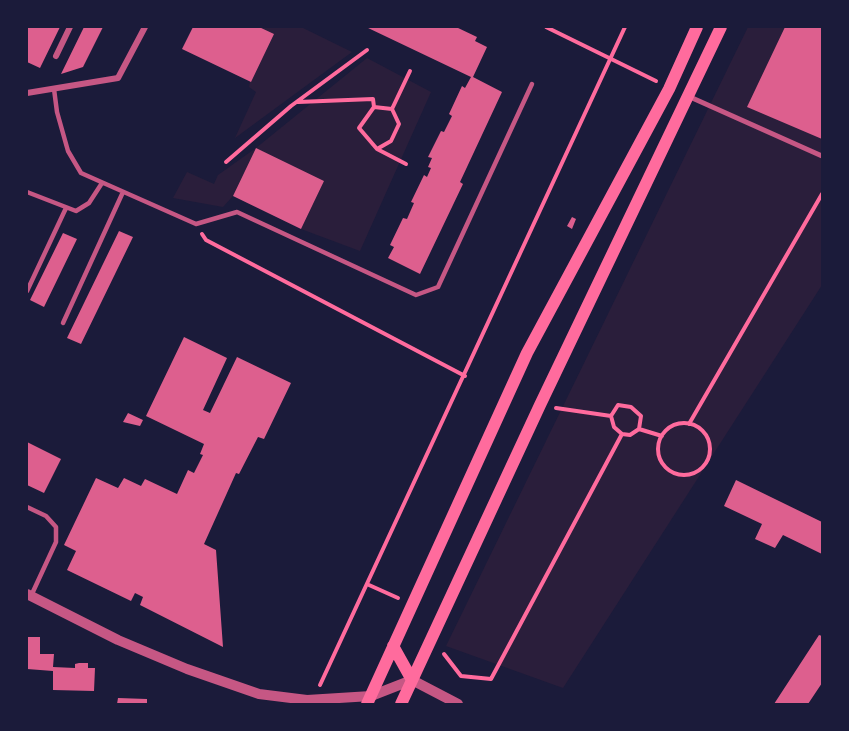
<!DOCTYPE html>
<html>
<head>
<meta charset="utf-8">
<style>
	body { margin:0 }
	#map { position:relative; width:849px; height:731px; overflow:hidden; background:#1b1b3a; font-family:"Alegreya Sans",sans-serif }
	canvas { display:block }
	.frame { position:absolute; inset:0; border:28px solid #1b1b3a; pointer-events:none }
</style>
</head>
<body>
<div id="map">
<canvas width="849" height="731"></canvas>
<div class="frame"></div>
</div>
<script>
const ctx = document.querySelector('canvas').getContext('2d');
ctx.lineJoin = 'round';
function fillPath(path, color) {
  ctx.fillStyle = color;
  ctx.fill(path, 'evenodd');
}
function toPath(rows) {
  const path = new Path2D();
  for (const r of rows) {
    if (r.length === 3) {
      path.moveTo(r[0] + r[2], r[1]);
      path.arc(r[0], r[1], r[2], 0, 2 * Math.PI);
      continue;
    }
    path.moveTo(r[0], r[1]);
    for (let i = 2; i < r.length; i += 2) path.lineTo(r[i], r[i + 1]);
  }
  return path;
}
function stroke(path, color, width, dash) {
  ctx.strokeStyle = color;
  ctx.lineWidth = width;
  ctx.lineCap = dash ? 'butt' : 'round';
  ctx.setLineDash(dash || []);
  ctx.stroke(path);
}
fillPath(toPath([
	[259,27,301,27,352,52,235,138,256,92,249,87],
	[748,27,822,27,822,285,563,688,446,646],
	[367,58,431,92,360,251,301,229,324,181,256,148,233,196,223,207,173,198,187,172,214,184,218,175,256,148]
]), '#2a1e3b');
fillPath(toPath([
	[27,27,60,27,40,68,27,62],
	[84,27,103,27,83,67,61,74],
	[193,27,259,27,274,34,251,82,182,49],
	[366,27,456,27,477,37,475,41,487,47,473,77,502,92,460,182,463,184,420,274,388,258,394,247,390,245,403,218,407,219,414,203,411,202,424,175,427,177,431,168,428,167,432,158,428,157,441,131,444,132,452,116,449,114,462,86,465,88,471,77],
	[785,27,822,27,822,139,747,107],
	[256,148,324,181,301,229,233,196],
	[572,217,576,219,572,229,567,226],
	[119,231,133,237,81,344,67,338],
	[63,233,77,239,44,307,30,300],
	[184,337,227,358,203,410,210,413,237,357,291,383,264,439,258,437,239,474,236,473,204,544,216,550,223,647,140,605,143,597,135,593,131,601,67,570,76,551,64,545,96,478,118,488,124,478,141,486,145,479,177,494,188,470,194,473,203,455,200,454,204,444,146,416],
	[128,413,143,420,140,426,123,422],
	[27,442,61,459,44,493,27,485],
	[736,480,822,522,822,554,783,535,775,548,755,539,762,524,724,506],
	[819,635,822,636,822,683,808,704,774,704],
	[27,637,40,637,40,654,54,654,53,667,75,668,75,664,79,663,88,663,88,668,95,668,94,691,53,690,53,671,27,669],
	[118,698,147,699,147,704,117,704]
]), '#dd5f8e');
stroke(toPath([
	[546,27,656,81],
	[298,102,373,99,374,107],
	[392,109,410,71],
	[377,149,391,141,399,124,392,109,374,107,359,128,377,149,406,164],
	[226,162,291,106,367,50],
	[202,234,206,240,465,376],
	[556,408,611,416,618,405,631,407,641,416,639,429,662,436],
	[611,416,614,427,622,434,630,435,639,429],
	[684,449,26],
	[689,424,822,194],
	[369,585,398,598],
	[444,654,461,676,491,679,622,434],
	[320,685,625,27]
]), '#ff6b9d', 4);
stroke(toPath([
	[54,89,57,112,68,151,81,173,196,224,237,212,416,295,438,287,532,84],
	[27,192,76,211,89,203,102,183],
	[27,291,66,208],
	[63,323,123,192],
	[27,507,46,516,56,527,56,542,31,596]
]), '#c65784', 4.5);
stroke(toPath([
	[690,97,822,156]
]), '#c65784', 5);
stroke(toPath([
	[56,56,70,27],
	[27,93,118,78,145,27]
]), '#c65784', 6);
stroke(toPath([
	[27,594,118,640,187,669,259,694,307,700,371,696,412,680,458,704]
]), '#c65784', 10);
stroke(toPath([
	[393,646,412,680],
	[367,704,527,353,669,89,697,27],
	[401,704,540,405,721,27]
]), '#ff6b9d', 12);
</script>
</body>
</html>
